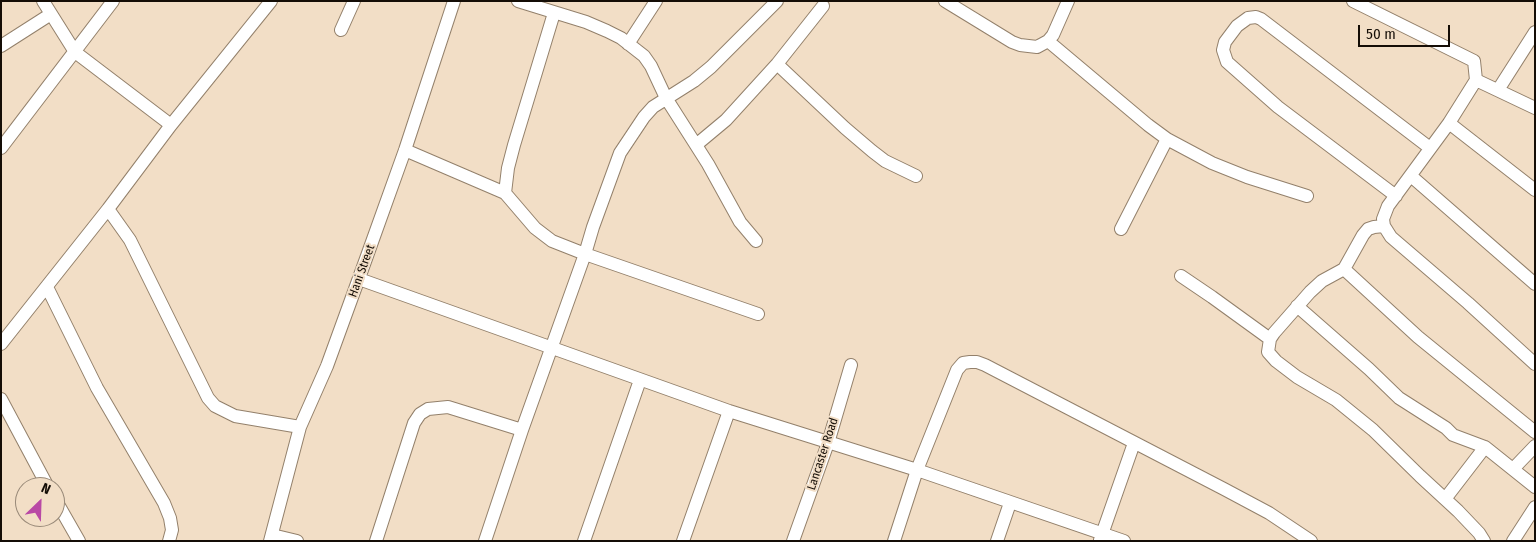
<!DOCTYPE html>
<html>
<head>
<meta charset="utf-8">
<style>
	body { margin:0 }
	#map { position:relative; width:1536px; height:542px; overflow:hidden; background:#f2dec6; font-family:"Fira Sans Condensed",sans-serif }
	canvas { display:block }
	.frame { position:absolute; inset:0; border:2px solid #140d06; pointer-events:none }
	.north { position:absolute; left:15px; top:477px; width:50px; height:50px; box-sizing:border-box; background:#f2dec6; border:1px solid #998a79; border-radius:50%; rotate:24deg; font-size:14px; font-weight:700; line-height:20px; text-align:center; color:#140d06 }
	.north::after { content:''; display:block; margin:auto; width:18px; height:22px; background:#b949a5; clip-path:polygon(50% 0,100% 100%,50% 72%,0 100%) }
	.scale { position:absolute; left:1358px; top:25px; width:92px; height:22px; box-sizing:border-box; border:2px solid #140d06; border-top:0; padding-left:6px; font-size:15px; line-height:18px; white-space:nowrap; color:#140d06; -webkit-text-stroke:4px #f2dec6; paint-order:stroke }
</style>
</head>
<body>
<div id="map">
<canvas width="1536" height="542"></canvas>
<div class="frame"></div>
<div class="north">N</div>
<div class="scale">50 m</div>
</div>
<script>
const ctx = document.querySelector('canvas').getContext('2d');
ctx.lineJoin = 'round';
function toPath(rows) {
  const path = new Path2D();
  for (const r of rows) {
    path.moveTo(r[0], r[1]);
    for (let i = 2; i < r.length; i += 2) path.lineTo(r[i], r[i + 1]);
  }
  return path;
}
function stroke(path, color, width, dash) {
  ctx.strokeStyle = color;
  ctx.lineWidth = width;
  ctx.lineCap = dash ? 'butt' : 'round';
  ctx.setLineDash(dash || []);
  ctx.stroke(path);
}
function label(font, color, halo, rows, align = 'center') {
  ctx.font = font + ' "Fira Sans Condensed",sans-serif';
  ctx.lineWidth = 4;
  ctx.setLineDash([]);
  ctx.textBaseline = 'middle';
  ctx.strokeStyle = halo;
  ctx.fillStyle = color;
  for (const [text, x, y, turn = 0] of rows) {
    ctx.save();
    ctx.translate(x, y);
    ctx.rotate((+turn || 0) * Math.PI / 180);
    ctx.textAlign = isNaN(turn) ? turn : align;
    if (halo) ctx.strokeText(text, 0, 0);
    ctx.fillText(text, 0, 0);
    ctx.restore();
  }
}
const minor = toPath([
	[43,1,75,52,171,125],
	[518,1,586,22,607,31,621,38,644,56,651,66,666,98,708,164,740,222,756,241],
	[945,1,1012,42,1020,45,1037,47,1048,41,1053,35,1068,1],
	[1353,1,1474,61,1476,80,1449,123,1388,206,1383,219,1384,226,1391,237,1468,303,1535,364],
	[341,30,354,1],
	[1048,41,1148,125,1167,139,1212,163,1247,177,1307,196],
	[628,44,656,1],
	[1,46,51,14],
	[777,64,845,128,872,151,885,161,916,176],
	[1476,80,1535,108],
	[1498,90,1535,32],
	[1449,123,1535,190],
	[696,145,726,120,777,64,823,6],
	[1,148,113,1],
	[405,150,505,193,535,228,552,241,585,254,758,314],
	[1411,176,1535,284],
	[505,193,508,168,514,145,554,13],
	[1396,196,1278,107,1227,62,1223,50,1225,42,1237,26,1248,18,1256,17,1261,19,1430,148],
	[108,209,130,240,208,398,215,406,235,416,300,427],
	[1384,226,1374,227,1368,229,1363,235,1344,269,1322,281,1310,292,1274,333,1270,339,1268,352,1276,361,1297,377,1336,400,1373,430,1420,476,1458,511,1479,533,1484,541],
	[1121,229,1167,139],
	[1344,269,1418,337,1535,432],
	[1181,276,1212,297,1270,339],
	[359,279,729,411,917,470,1124,541],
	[47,287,97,388,164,503,170,518,172,530,169,541],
	[1297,306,1369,369,1399,398,1446,428,1453,435,1485,447,1535,487],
	[1,344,108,209,171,125,271,1],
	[1,399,48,487],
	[1513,469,1535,446],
	[55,499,79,541],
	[1445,499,1485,447],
	[272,535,297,541],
	[1100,540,1134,443],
	[270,541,300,427,327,366,367,256,405,150,454,1],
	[376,541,414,423,420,414,428,409,448,407,522,430],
	[485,541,522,430,585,254,593,227,620,153,644,117,653,107,694,81,711,67,777,1],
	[584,541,640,380],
	[683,541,729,411],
	[793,541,828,443,851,365],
	[894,541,917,470,957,370,963,363,970,362,977,362,985,365,1224,489,1269,513,1311,541],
	[997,541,1010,503],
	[1513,541,1535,507]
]);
stroke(minor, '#93806b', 14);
stroke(minor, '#fff', 12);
label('12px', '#140d06', '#f2dec6', [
	["Hani Street",362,271,-70],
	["Lancaster Road",823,454,-72]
]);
</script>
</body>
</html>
